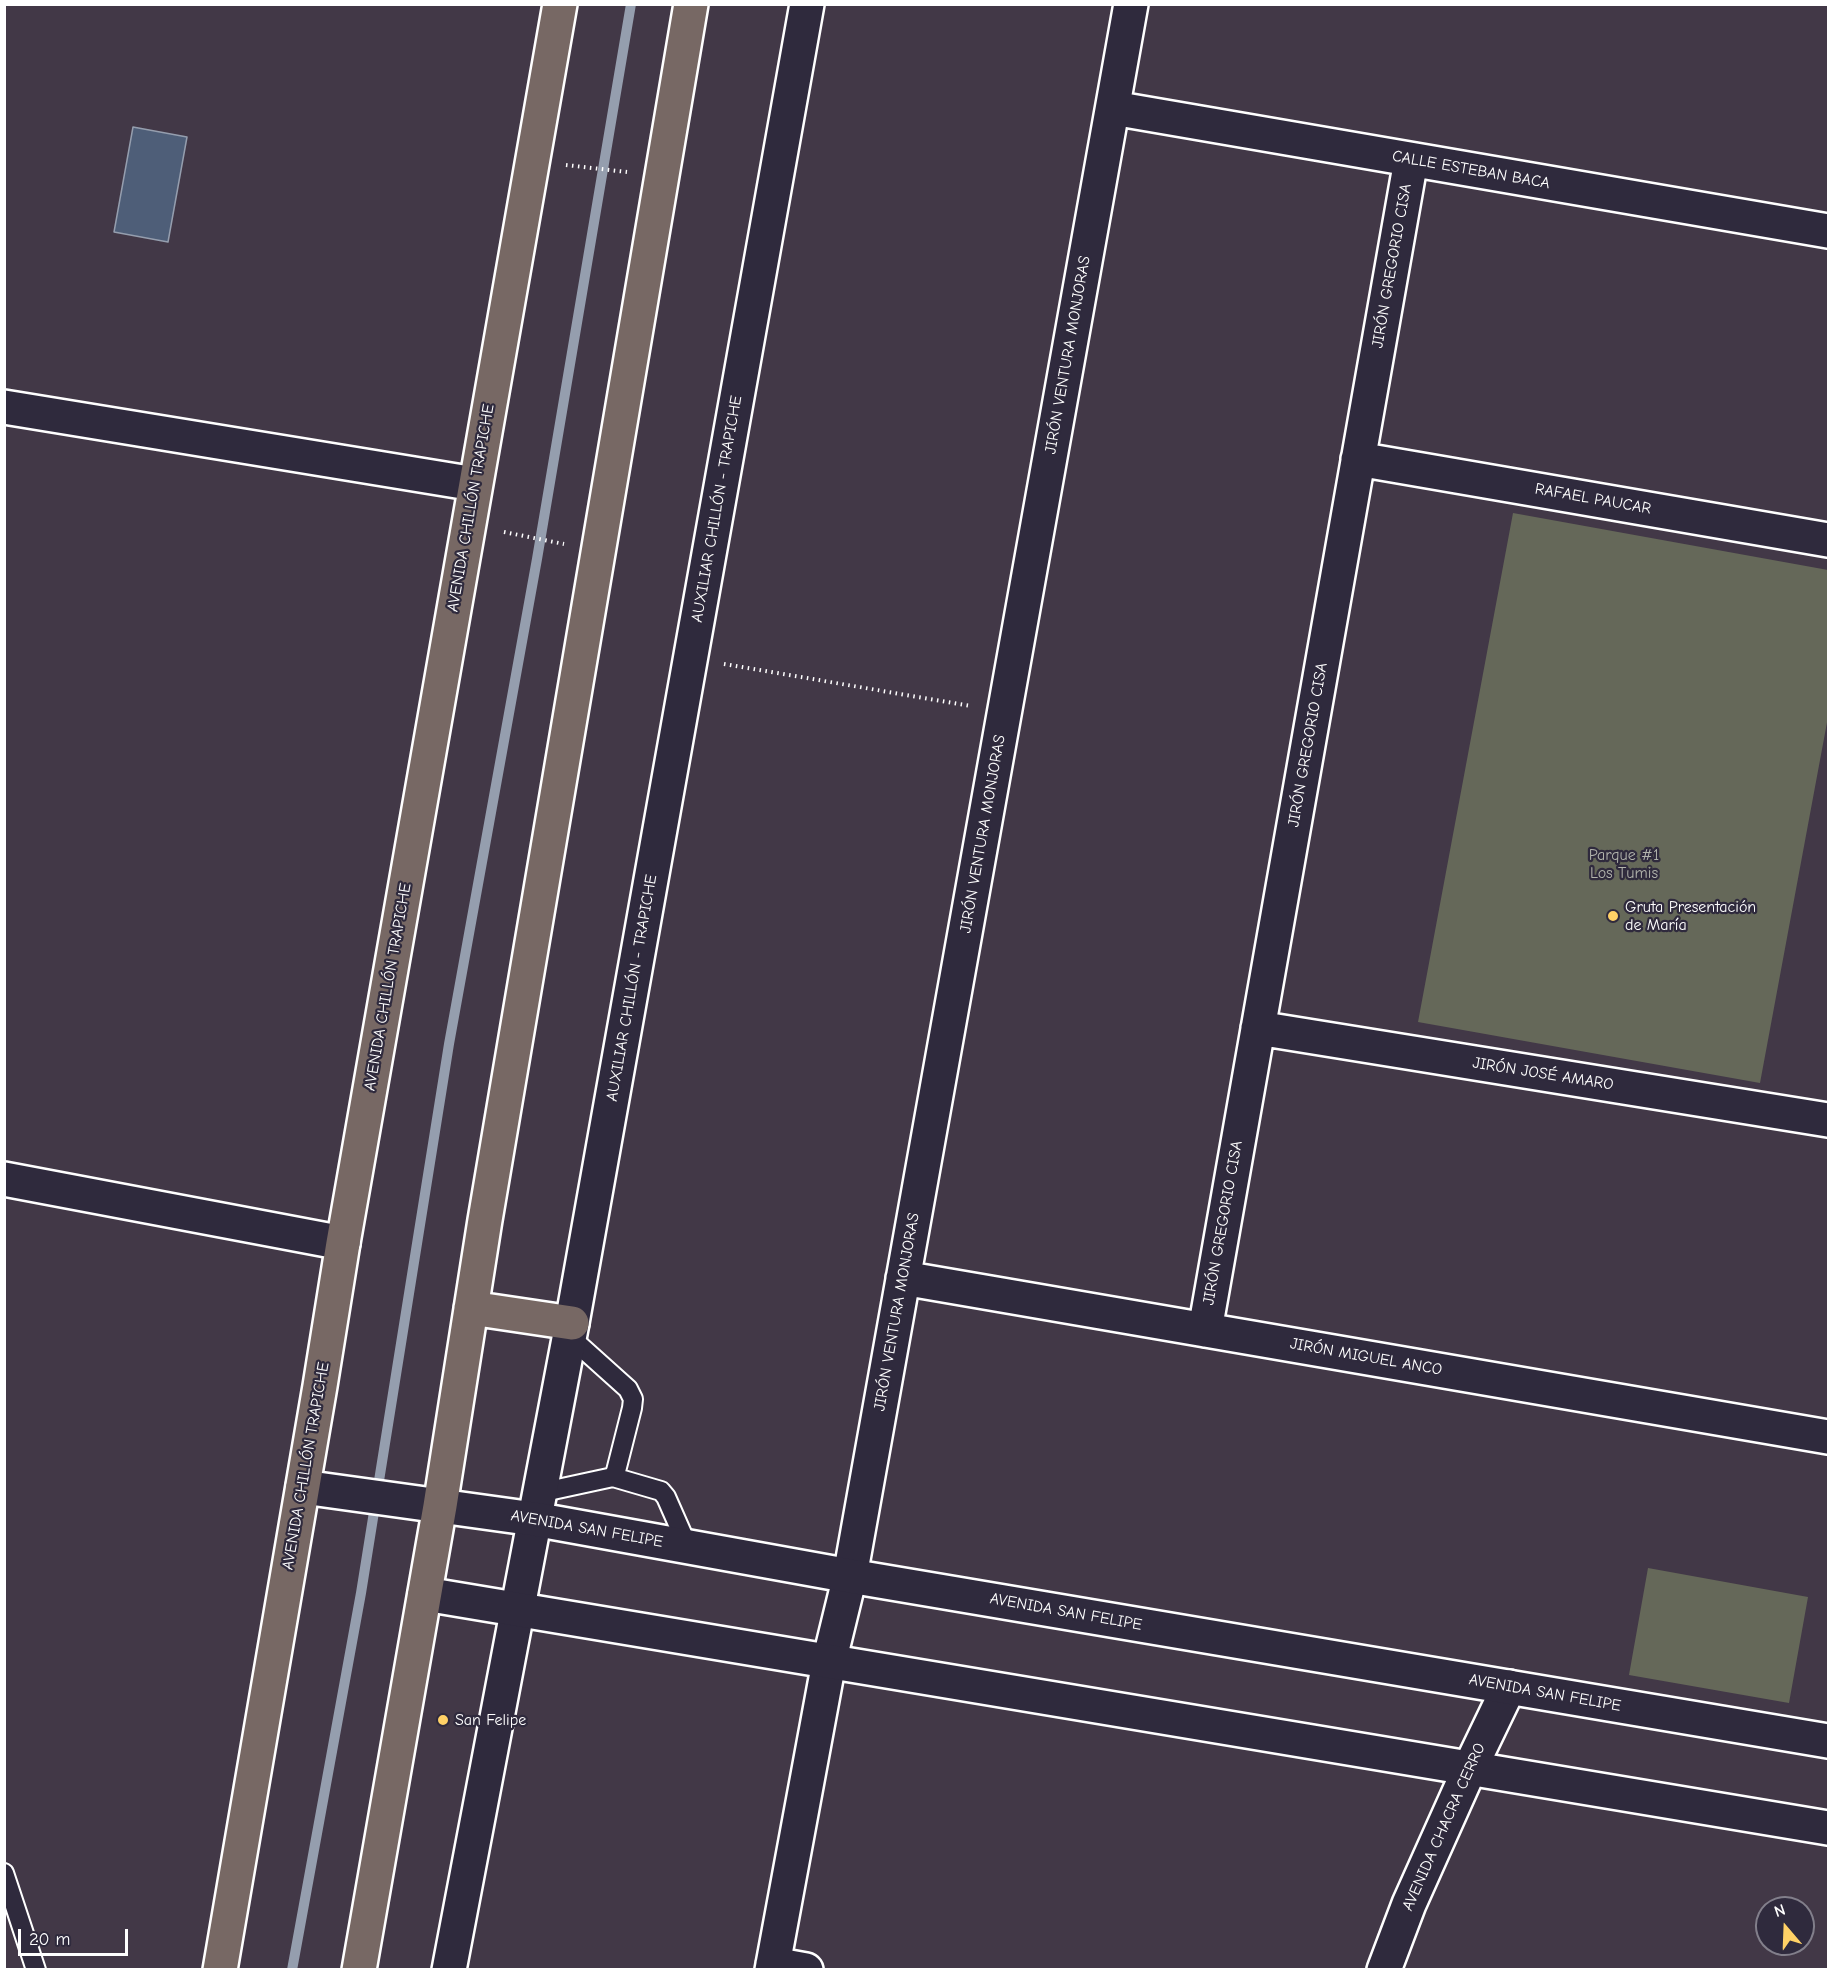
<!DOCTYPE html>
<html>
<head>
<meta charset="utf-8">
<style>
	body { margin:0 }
	#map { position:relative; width:1833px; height:1974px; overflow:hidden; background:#423847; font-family:"Comic Neue",sans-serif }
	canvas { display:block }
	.frame { position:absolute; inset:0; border:6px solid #fff; pointer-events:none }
	.north { position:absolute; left:1755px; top:1896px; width:60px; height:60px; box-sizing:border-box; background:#2f2a3d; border:2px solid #827f8b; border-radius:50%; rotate:341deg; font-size:16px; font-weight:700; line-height:24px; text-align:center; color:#fff }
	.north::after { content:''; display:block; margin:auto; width:21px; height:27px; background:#ffd166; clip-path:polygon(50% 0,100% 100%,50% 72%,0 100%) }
	.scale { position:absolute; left:18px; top:1929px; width:110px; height:27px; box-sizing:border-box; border:3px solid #fff; border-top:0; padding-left:8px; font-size:18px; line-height:21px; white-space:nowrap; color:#fff; -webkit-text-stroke:4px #2f2a3d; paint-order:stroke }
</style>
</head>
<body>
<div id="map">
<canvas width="1833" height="1974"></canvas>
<div class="frame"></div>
<div class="north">N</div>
<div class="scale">20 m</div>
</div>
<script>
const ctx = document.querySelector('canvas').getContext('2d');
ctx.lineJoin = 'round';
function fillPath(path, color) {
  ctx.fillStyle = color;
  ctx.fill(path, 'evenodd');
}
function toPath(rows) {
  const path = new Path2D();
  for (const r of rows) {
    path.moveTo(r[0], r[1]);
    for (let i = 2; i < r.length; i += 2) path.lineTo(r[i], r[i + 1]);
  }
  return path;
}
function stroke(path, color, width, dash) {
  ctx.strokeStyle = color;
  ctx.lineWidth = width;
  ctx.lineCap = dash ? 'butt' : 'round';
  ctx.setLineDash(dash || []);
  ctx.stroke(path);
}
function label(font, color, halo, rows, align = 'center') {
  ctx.font = font + ' "Comic Neue",sans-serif';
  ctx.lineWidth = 4.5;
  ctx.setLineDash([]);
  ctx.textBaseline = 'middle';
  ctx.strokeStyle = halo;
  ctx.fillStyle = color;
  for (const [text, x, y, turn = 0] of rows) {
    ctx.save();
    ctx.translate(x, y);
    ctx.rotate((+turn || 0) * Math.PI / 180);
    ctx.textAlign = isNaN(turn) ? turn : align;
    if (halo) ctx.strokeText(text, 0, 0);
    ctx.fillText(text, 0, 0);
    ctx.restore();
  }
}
fillPath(toPath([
	[1513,513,1828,570,1828,717,1760,1083,1418,1022],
	[1648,1568,1808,1597,1789,1703,1629,1675]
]), '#656859');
const water = toPath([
	[133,127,187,137,168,242,114,232,133,127]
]);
fillPath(water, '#4e5e78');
stroke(water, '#959eae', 1.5);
stroke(toPath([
	[292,1970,361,1593,449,1044,537,559,631,4]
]), '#959eae', 10);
const lane = toPath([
	[613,1477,661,1491,666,1497,688,1547],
	[539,1493,613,1477,616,1471,632,1408,633,1399,628,1389,569,1336],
	[4,1873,36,1970]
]);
const street = toPath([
	[1113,108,1828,231],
	[4,407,475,484],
	[1358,459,1828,540],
	[1258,1028,1828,1120],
	[4,1179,343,1243],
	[903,1278,1828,1437],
	[1205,1330,1411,160],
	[773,1964,806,1970],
	[449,1970,572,1323,807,4],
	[772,1970,829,1662,850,1576,1131,4],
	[1384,1970,1409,1904,1470,1768,1509,1687]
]);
const secondary = toPath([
	[303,1487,534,1519,850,1576,1828,1741],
	[425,1594,1828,1828]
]);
const primary = toPath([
	[471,1308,572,1323],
	[220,1970,320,1386,343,1243,560,4],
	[359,1970,440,1506,485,1220,691,4]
]);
stroke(lane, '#fff', 22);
stroke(street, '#fff', 38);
stroke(secondary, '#fff', 38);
stroke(primary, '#fff', 38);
stroke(toPath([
	[566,165,627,172],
	[504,532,564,544],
	[724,664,971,706]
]), '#fff', 4, [1.5, 4.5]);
stroke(lane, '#2f2a3d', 18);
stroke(street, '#2f2a3d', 33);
stroke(secondary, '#2f2a3d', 33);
stroke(primary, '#776864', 33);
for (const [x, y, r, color] of [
	[1613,916,6,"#ffd166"],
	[443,1720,6,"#ffd166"]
]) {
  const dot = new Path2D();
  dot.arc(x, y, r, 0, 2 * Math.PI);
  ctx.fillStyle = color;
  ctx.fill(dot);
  stroke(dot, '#2f2a3d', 2);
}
label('16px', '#fff', '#2f2a3d', [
	["CALLE ESTEBAN BACA",1471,170,10],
	["JIRÓN GREGORIO CISA",1392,266,-80],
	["JIRÓN VENTURA MONJORAS",1068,355,-80],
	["RAFAEL PAUCAR",1593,499,10],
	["AVENIDA CHILLÓN TRAPICHE",471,508,-80],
	["AUXILIAR CHILLÓN - TRAPICHE",717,509,-80],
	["JIRÓN GREGORIO CISA",1308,745,-80],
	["JIRÓN VENTURA MONJORAS",983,834,-80],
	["AVENIDA CHILLÓN TRAPICHE",388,987,-80],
	["AUXILIAR CHILLÓN - TRAPICHE",632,988,-80],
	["JIRÓN JOSÉ AMARO",1543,1074,9],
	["JIRÓN GREGORIO CISA",1223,1223,-80],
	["JIRÓN VENTURA MONJORAS",897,1312,-80],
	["JIRÓN MIGUEL ANCO",1366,1357,10],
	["AVENIDA CHILLÓN TRAPICHE",306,1466,-80],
	["AVENIDA SAN FELIPE",587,1529,10],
	["AVENIDA SAN FELIPE",1066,1612,10],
	["AVENIDA SAN FELIPE",1545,1693,10],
	["AVENIDA CHACRA CERRO",1444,1827,-66]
]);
label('16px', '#b2b4ac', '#2f2a3d', [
	["Parque #1",1624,855],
	["Los Tumis",1624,873]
]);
label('16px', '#fff', '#2f2a3d', [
	["Gruta Presentación",1625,907],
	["de María",1625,925],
	["San Felipe",455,1720]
], 'left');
</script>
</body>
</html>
